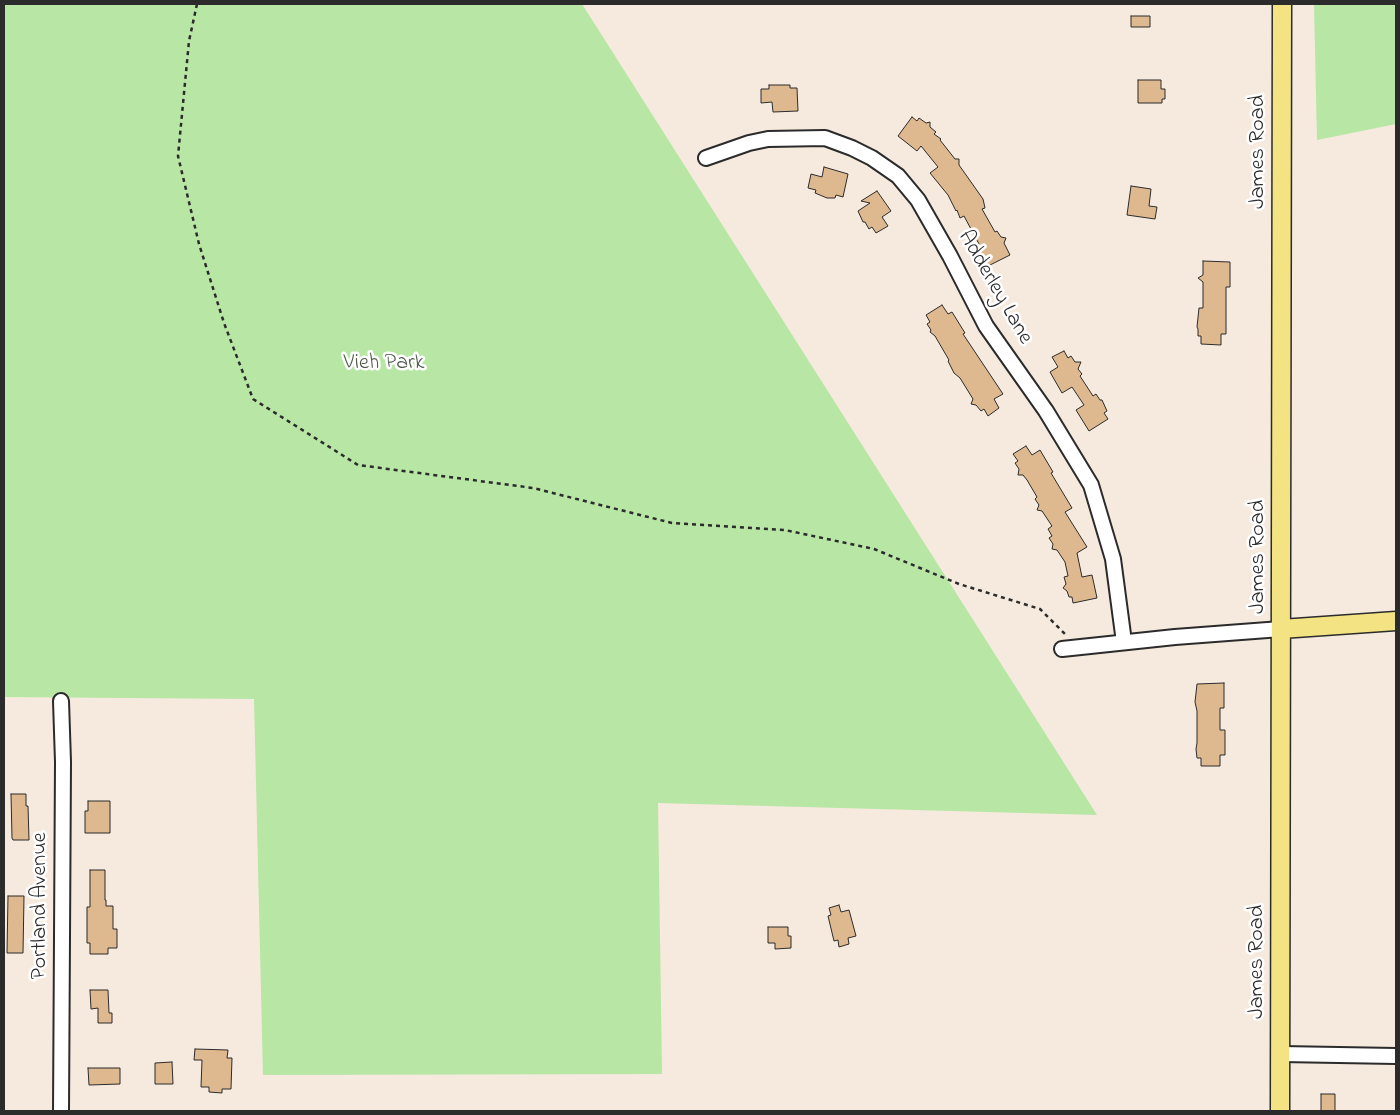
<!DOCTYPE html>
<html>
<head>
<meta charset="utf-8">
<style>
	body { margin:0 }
	#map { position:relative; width:1400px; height:1115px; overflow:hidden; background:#f5eadd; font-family:"Indie Flower",sans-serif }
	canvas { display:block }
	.frame { position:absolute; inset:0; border:5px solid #2b2b2b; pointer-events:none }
</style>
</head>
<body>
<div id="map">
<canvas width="1400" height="1115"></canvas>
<div class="frame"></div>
</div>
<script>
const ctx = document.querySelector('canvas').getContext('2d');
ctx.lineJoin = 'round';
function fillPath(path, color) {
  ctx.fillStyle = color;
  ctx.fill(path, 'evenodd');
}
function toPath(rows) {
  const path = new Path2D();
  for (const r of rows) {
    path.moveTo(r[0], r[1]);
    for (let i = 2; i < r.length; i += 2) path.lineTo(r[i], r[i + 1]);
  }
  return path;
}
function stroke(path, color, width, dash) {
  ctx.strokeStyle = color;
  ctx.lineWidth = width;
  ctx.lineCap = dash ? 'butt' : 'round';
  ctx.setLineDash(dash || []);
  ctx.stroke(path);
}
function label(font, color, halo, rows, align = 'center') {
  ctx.font = font + ' "Indie Flower",sans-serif';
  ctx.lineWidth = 5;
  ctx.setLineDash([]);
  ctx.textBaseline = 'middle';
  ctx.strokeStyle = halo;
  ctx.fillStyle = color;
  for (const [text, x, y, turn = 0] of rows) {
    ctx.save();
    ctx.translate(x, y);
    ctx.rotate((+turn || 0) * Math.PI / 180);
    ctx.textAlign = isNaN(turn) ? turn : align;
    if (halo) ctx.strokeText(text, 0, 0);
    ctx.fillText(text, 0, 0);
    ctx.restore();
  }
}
fillPath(toPath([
	[4,4,582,4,1097,815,658,803,662,1074,263,1075,254,699,4,697],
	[1314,4,1396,4,1396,124,1317,140]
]), '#b7e6a5');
const building = toPath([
	[1131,16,1150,16,1150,27,1131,27,1131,16],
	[1138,80,1161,80,1161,89,1165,89,1165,99,1162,99,1162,103,1138,103,1138,80],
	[769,85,790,85,790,88,797,88,798,111,773,112,772,102,761,103,761,89,769,89,769,85],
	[912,117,917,121,919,118,926,123,930,122,930,127,936,132,934,134,941,139,940,140,955,159,959,159,959,165,983,199,985,208,982,209,995,232,997,231,1001,237,1006,238,1004,243,1010,255,986,267,975,246,979,244,964,216,960,218,957,210,956,211,948,195,930,173,938,167,921,146,917,151,898,136,912,117],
	[824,167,848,174,843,197,836,195,835,198,827,198,815,193,816,190,808,188,811,174,822,177,824,167],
	[1131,186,1151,189,1149,206,1157,207,1155,219,1127,215,1131,186],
	[877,191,891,211,882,217,888,226,876,233,872,227,869,229,865,222,863,222,858,211,870,203,861,201,877,191],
	[1203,261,1230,262,1230,287,1226,287,1226,334,1221,334,1221,345,1201,344,1201,336,1198,336,1198,329,1197,327,1199,308,1203,308,1203,282,1198,278,1203,275,1203,261],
	[942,305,948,314,952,312,965,333,963,334,1003,394,994,399,999,408,988,416,984,409,981,411,976,405,971,404,973,399,960,378,954,373,948,361,949,360,935,336,930,332,931,330,927,324,930,322,926,315,942,305],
	[1064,351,1068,358,1071,356,1075,362,1081,362,1078,369,1082,374,1080,376,1093,396,1096,394,1100,400,1102,400,1107,411,1104,413,1108,419,1089,431,1076,410,1084,405,1072,387,1062,393,1050,372,1058,367,1052,357,1064,351],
	[1026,446,1032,455,1040,450,1053,472,1051,473,1072,508,1065,512,1087,547,1077,553,1082,577,1092,575,1097,598,1073,603,1072,597,1069,597,1067,591,1063,588,1066,584,1064,577,1068,576,1065,562,1057,550,1052,549,1053,544,1049,538,1052,536,1048,529,1052,526,1042,511,1037,510,1039,505,1035,499,1037,497,1027,480,1023,475,1018,475,1019,469,1015,463,1018,461,1013,454,1026,446],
	[1224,683,1224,708,1220,708,1220,730,1225,730,1225,755,1220,755,1220,766,1201,766,1201,758,1197,758,1196,749,1197,743,1197,711,1195,702,1197,684,1224,683],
	[11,794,26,794,26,806,28,806,29,840,13,840,12,838,11,794],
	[88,801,110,801,110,833,85,833,85,811,88,811,88,801],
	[90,870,105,870,105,900,106,900,106,906,113,906,113,929,117,929,117,948,108,948,108,954,90,954,90,943,87,943,87,907,90,907,90,870],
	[8,896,24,896,23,953,7,953,8,896],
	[839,905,841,912,849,910,856,936,848,938,849,944,839,947,838,940,834,941,828,916,831,915,829,908,839,905],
	[768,927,788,927,788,936,791,936,791,948,775,949,775,943,768,943,768,927],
	[90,990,108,990,109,1013,112,1013,112,1023,98,1023,98,1008,91,1009,90,990],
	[195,1049,228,1050,227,1058,232,1058,231,1089,222,1089,222,1093,209,1092,209,1087,201,1087,202,1060,194,1060,195,1049],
	[172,1062,173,1084,155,1084,155,1063,172,1062],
	[88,1068,120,1068,120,1084,89,1085,88,1068],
	[1321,1094,1335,1094,1335,1111,1321,1111,1321,1094]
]);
fillPath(building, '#deb98f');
stroke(building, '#2b2b2b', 1);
const minor = toPath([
	[706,158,749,143,768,139,825,138,852,148,872,158,898,176,918,200,950,256,986,326,1046,411,1091,485,1113,559,1124,642],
	[1062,649,1175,637,1281,629],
	[1281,1054,1396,1056],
	[61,1111,63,762,61,701]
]);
const major = toPath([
	[1281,629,1396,621],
	[1280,1111,1282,4]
]);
stroke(minor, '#2b2b2b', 18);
stroke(major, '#2b2b2b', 21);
stroke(toPath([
	[197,4,189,41,178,156,199,244,224,323,253,399,358,465,533,488,672,523,785,530,874,549,959,584,1040,609,1067,636]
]), '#2b2b2b', 2.5, [4, 4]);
stroke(minor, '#fff', 14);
stroke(major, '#f4e382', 18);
label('22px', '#2b2b2b', '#fff', [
	["James Road",1259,152,-90],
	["Adderley Lane",994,288,60],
	["James Road",1259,557,-90],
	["Portland Avenue",41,906,-90],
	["James Road",1258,962,-90]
]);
label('22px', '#4e5a4a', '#fff', [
	["Vieh Park",384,364]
]);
</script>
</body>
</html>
